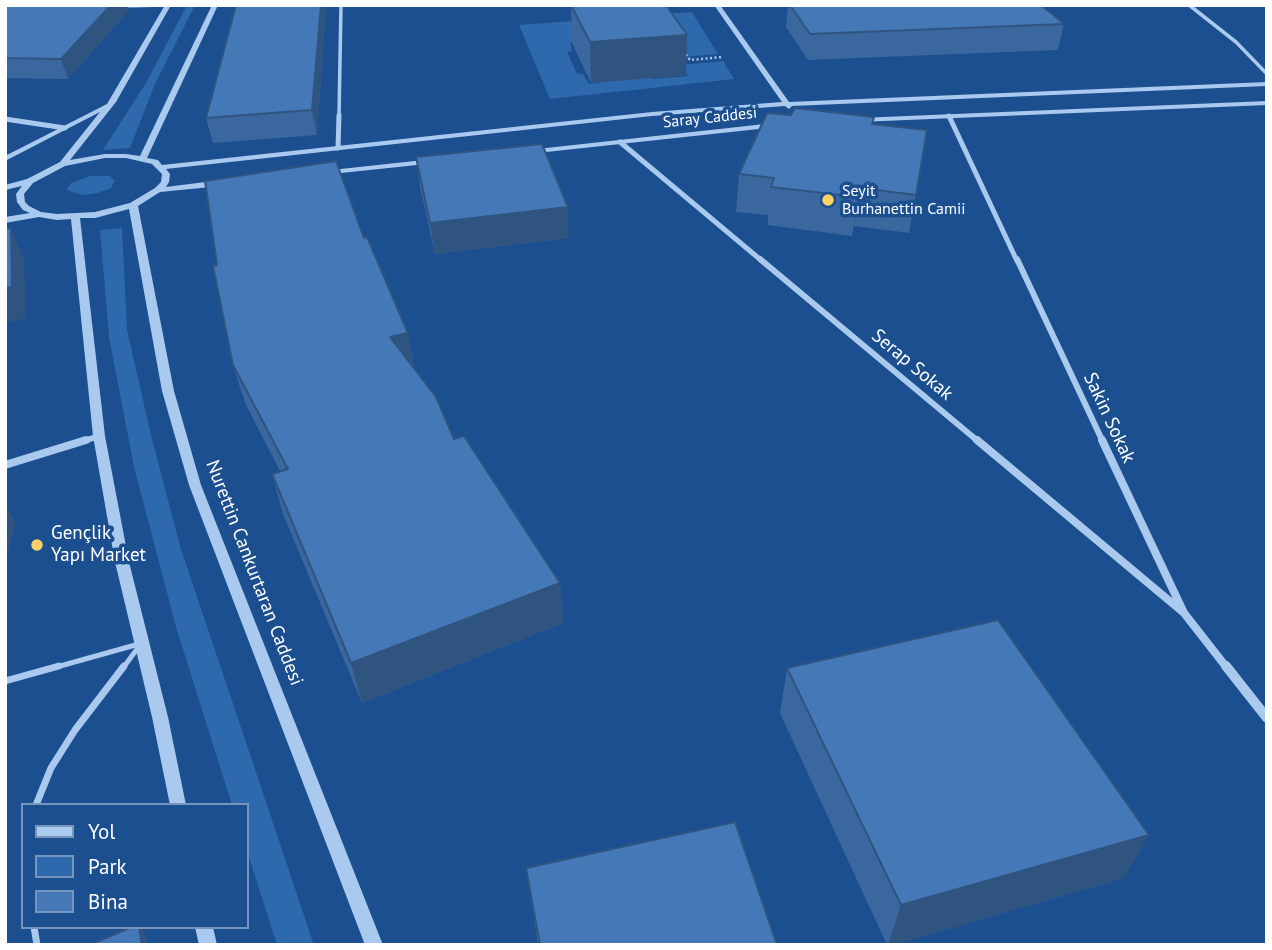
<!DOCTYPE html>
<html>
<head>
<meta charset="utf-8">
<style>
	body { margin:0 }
	#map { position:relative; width:1272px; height:950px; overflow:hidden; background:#1b4f8f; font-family:"PT Sans",sans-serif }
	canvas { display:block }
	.frame { position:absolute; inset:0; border:7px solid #fff; pointer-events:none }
	.legend { position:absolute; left:21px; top:803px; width:228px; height:126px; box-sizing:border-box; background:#1b4f8f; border:2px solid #7695bc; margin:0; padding:9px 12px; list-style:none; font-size:21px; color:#fff }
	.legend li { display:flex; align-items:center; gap:14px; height:35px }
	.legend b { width:35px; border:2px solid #7695bc }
</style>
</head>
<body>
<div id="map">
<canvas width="1272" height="950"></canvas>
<div class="frame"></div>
<ul class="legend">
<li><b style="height:9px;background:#a9c9ee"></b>Yol</li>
<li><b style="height:19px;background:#2e69ad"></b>Park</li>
<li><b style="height:19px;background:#4478b7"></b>Bina</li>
</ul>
</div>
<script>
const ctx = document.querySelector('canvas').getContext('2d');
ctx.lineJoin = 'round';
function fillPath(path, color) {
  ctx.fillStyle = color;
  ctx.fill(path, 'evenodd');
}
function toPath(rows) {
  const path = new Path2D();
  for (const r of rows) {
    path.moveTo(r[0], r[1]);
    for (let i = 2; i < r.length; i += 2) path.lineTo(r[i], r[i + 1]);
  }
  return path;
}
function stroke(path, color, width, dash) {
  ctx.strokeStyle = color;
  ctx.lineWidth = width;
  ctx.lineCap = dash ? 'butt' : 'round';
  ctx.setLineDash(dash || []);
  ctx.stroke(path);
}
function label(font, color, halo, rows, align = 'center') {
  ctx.font = font + ' "PT Sans",sans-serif';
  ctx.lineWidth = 7;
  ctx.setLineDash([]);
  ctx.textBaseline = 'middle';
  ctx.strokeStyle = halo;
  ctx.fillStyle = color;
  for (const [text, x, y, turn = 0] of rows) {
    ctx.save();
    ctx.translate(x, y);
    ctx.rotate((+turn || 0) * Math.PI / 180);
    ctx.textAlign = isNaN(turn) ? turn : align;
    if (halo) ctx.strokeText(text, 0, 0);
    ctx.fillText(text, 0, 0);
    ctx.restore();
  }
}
fillPath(toPath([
	[187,5,195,5,155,84,130,148,103,150,146,83],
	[692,12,718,54,683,57,663,35,570,42,572,51,567,52,577,74,583,74,589,84,651,76,652,79,688,76,682,65,723,61,734,79,550,99,519,25],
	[90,176,110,176,115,181,111,188,98,193,82,195,67,190,71,183],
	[122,228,127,330,151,435,180,546,314,945,277,945,247,851,247,805,232,805,176,627,134,467,109,337,100,230]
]), '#2e69ad');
stroke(toPath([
	[683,51,690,60,723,57]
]), '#a9c9ee', 2.5, [2, 2.5]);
stroke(toPath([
	[53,668,139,644],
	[123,668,140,645]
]), '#a9c9ee', 5);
stroke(toPath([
	[5,681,59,666],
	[36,805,51,768,75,730,124,666],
	[34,927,37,945]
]), '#a9c9ee', 7);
stroke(toPath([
	[1189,5,1236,42,1267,74],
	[121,6,168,5],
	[339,116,341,5]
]), '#a9c9ee', 3.5);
stroke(toPath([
	[949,116,1017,261],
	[5,119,65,128],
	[620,142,762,261],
	[338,148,339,115]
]), '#a9c9ee', 5);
stroke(toPath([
	[760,259,979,442],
	[1017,259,1103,442],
	[81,442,99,436]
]), '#a9c9ee', 6);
stroke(toPath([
	[977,440,1184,613],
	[1102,440,1184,613,1227,668],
	[5,465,86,440]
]), '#a9c9ee', 8);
stroke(toPath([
	[1226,666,1267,718]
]), '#a9c9ee', 10);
fillPath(toPath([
	[165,5,171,5,116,102,70,160,105,154,126,154,140,156,212,5,218,5,147,158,158,160,162,165,652,112,782,102,714,5,720,5,789,102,1267,82,1267,86,792,106,789,109,785,106,652,116,166,169,170,174,169,182,166,187,221,180,225,183,221,186,160,192,138,206,174,391,201,485,383,945,365,945,189,485,162,391,129,209,95,218,80,218,105,436,129,562,168,717,186,805,170,805,152,717,115,562,93,436,71,219,57,220,39,217,5,223,5,217,30,213,23,210,17,202,16,194,22,186,5,190,5,185,27,179,60,162,100,112,5,161,5,156,107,104,165,5],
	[105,158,126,158,152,164,162,174,161,182,155,188,130,203,95,212,57,214,41,212,29,206,25,202,24,194,33,183,65,166,105,158],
	[1267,101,1267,105,859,122,855,120,859,118,1267,101],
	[774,123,777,123,777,127,528,154,524,152,528,150,774,123],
	[433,159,436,159,436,163,322,175,318,173,322,171,433,159],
	[195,927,213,927,217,945,199,945,195,927]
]), '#a9c9ee');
fillPath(toPath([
	[5,5,129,10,68,79,5,78],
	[326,5,317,135,213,143,206,118],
	[571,5,686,75,591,83,572,43],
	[788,5,1041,5,1064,24,1058,50,808,60,786,27],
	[873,124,927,130,909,233,854,226,852,236,768,225,768,215,736,212,739,174],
	[416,157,569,238,435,254,420,187],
	[364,238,408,333,414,368,454,439,560,583,563,623,362,703,283,514,272,474,280,471,245,403,233,365,217,265],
	[787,668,1124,878,893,945,887,945,780,713],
	[526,868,777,945,538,945]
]), '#3a679d');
fillPath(toPath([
	[111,5,128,5,129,10,68,79,61,59],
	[321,5,326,5,317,135,312,110],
	[687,35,686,75,591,83,590,42],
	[860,188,854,226,852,236,858,197],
	[568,207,569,238,435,254,430,223],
	[11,229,24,259,26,318,9,322,5,327,5,288],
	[408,333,414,371,390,337],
	[5,503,16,524,5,561],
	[560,583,563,623,362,703,351,663],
	[1149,835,1124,878,893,945,888,945,901,905],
	[139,927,141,927,147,937,148,945,142,945]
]), '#305480');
const building = toPath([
	[5,5,111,5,61,59,5,58,5,5],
	[236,5,321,5,312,110,206,118,236,5],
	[571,5,666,5,687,35,590,42,571,5],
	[790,5,1041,5,1064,24,810,34,790,5],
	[795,108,874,117,872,124,927,130,916,195,860,188,858,197,771,187,774,178,739,174,767,113,791,115,795,108],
	[542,144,568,207,430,223,416,157,542,144],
	[336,161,364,238,367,237,408,333,390,337,436,397,454,439,464,436,560,583,351,663,272,474,288,469,233,365,213,266,217,265,205,181,336,161],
	[5,227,11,229,12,287,5,288,5,227],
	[998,620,1149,835,901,905,787,668,998,620],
	[735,822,777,945,540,945,526,868,735,822],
	[132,927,139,927,142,945,89,945,132,927]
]);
fillPath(building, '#4478b7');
stroke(building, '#305480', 2);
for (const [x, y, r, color] of [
	[828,200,7,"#ffd166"],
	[37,545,7,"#ffd166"]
]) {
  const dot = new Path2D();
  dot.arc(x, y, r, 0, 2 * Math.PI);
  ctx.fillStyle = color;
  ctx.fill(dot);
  stroke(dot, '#1b4f8f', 2.5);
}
label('16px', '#fff', '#1b4f8f', [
	["Saray Caddesi",710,118,-6]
]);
label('16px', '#fff', '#1b4f8f', [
	["Seyit",842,191],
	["Burhanettin Camii",842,209]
], 'left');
label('19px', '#fff', '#1b4f8f', [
	["Serap Sokak",912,365,40],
	["Sakin Sokak",1109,418,65],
	["Nurettin Cankurtaran Caddesi",254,573,69]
]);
label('19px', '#fff', '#1b4f8f', [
	["Gençlik",51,534],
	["Yapı Market",51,556]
], 'left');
</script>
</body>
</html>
